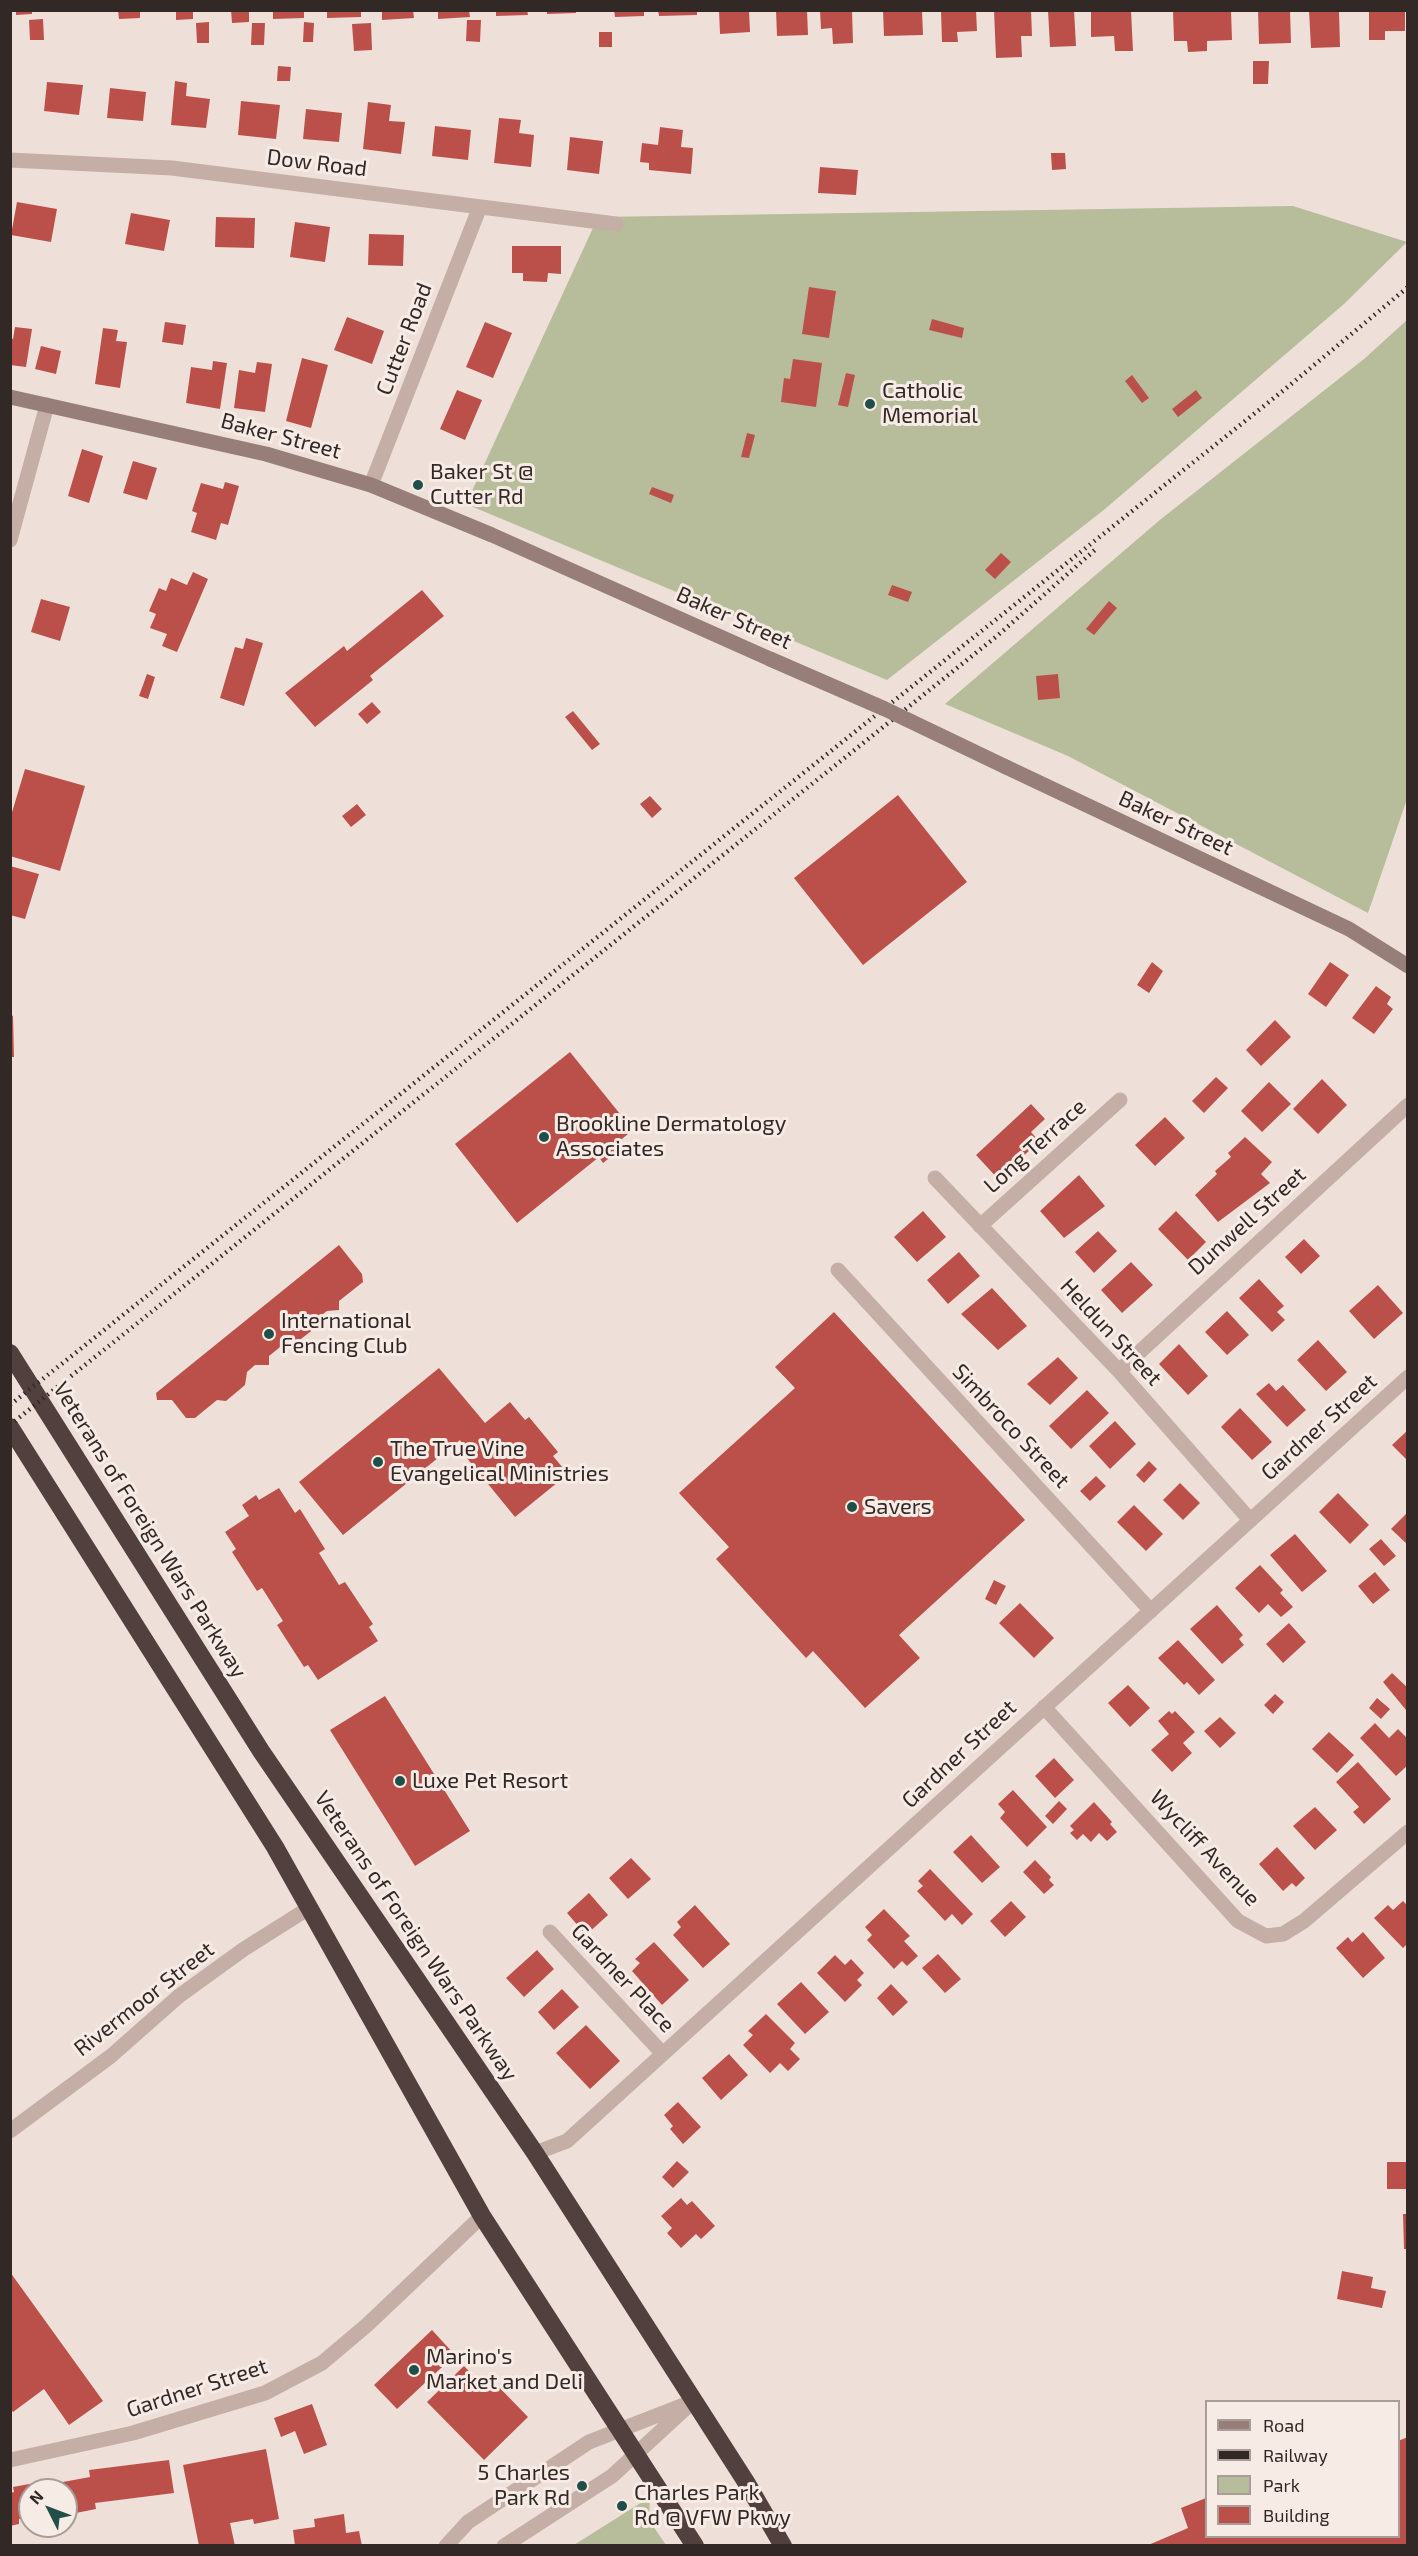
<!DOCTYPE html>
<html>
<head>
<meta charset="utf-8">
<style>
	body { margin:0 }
	#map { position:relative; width:1418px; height:2556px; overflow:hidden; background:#eee0d9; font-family:"Exo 2",sans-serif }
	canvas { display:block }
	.frame { position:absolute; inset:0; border:12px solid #322826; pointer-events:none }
	.legend { position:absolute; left:1205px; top:2400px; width:195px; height:138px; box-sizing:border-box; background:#f7ebe5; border:2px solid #a89d99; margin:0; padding:8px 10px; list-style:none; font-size:18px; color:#322826 }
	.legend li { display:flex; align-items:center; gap:12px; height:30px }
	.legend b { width:30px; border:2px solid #a89d99 }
	.north { position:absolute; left:18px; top:2478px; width:60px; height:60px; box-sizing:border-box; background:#f7ebe5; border:2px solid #a89d99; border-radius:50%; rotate:312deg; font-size:16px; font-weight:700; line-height:24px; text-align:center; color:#322826 }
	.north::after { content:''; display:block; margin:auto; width:21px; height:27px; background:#204f49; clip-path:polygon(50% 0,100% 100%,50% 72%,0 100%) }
</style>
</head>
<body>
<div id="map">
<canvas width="1418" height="2556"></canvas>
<div class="frame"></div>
<ul class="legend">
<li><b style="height:8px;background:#987e78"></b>Road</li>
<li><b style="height:8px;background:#322826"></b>Railway</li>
<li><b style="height:16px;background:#b7bc9b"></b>Park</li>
<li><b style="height:16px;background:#bb504b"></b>Building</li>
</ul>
<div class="north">N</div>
</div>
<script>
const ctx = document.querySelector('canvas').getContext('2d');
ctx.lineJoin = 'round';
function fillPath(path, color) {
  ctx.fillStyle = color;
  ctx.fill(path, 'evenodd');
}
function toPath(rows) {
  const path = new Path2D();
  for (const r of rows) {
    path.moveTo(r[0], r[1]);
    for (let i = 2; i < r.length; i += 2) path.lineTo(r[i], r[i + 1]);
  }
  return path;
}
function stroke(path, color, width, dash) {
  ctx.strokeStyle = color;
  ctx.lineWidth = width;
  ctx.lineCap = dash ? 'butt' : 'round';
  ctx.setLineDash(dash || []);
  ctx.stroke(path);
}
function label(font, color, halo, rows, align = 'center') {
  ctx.font = font + ' "Exo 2",sans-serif';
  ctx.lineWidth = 6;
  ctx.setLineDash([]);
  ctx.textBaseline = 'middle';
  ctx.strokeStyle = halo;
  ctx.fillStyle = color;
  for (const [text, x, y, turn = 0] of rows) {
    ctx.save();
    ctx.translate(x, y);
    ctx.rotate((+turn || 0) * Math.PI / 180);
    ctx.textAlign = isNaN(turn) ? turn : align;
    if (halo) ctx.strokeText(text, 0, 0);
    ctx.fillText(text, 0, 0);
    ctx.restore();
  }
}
fillPath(toPath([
	[1293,206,1407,242,1344,304,1105,509,887,680,466,504,598,217],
	[1407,320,1407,799,1368,913,1068,756,945,704,1161,519,1364,359],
	[650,2497,649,2520,666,2545,574,2545]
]), '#b7bc9b');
fillPath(toPath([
	[16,10,32,10,32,14,16,15],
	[118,10,140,10,140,18,119,19],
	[176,10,193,10,193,19,176,20],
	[231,10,249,10,249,22,232,23],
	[273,10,304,10,304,18,273,19],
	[327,10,361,10,361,17,327,18],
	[382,10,413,10,414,18,382,20],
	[438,10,469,10,470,17,438,19],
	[496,10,527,10,528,15,496,16],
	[547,10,576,10,576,13,547,14],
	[614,10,644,10,644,16,615,17],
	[658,10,697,10,697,15,659,16],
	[719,10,749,10,750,32,720,34],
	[776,10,807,10,808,35,777,36],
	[820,10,852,10,853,43,833,44,832,28,821,29],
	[883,10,922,10,923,35,884,36],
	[941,10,976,10,977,31,957,32,958,42,942,42],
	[994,10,1031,10,1032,36,1021,36,1022,57,996,58],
	[1048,10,1074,10,1076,46,1050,47],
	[1091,10,1131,10,1133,51,1115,51,1114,36,1091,37],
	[1173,10,1231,10,1232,40,1207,41,1207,51,1188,52,1187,41,1174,41],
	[1258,10,1290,10,1291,43,1259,44],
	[1309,10,1339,10,1340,47,1311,48],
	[1369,10,1405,10,1405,31,1385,31,1385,40,1369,40],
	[43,19,44,40,30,40,29,20],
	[467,20,481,20,480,42,466,41],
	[209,22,209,43,197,43,196,23],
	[304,22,314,23,313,42,303,42],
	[252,23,265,23,264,45,251,45],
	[371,23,372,50,354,51,352,24],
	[599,32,612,32,612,47,599,47],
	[1253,61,1269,61,1268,84,1253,84],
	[278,66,291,67,290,81,277,81],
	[175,81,187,83,186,96,210,99,206,128,171,125],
	[47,82,83,85,79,115,44,111],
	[110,88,146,92,143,121,107,118],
	[241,101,280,105,276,139,238,135],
	[368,102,391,105,389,121,405,122,401,154,363,149],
	[306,109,342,113,339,142,303,139],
	[499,118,521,120,519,133,534,135,531,167,494,163],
	[435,126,471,130,468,160,432,156],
	[660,127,683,130,681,147,693,148,691,174,649,170,649,163,640,162,642,143,658,145],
	[570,137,603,141,599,174,567,170],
	[1051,153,1065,153,1066,169,1052,170],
	[820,167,858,170,856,195,818,193],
	[17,202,57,209,51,242,11,235],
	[131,213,170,220,164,251,125,244],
	[216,217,255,218,254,248,215,247],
	[295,222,330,227,325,262,290,257],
	[369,234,404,235,403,266,368,265],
	[512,246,561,246,561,274,548,273,547,282,523,281,523,273,512,273],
	[809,287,836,291,829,338,802,334],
	[347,317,384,331,372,364,334,350],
	[932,319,964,328,962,338,929,330],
	[165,322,186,325,183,345,162,342],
	[485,322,512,333,493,378,466,367],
	[15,327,32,329,26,367,10,365,10,338,13,339],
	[103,328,118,330,116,341,127,342,120,388,95,384],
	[41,346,61,351,56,374,35,369],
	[302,358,328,365,311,428,286,421],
	[793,359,822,363,816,407,781,402,784,378,790,379],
	[213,361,227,363,220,409,186,403,191,367,212,370],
	[257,362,272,364,265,412,234,408,239,370,255,373],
	[846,373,855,375,848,407,838,405],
	[1132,375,1149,398,1142,403,1125,381],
	[457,390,482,400,465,440,440,429],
	[1196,390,1202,398,1178,417,1172,409],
	[747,433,755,435,749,458,741,457],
	[82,449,103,456,89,503,68,496],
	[133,461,157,468,147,500,123,493],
	[225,482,239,486,228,525,221,523,216,540,191,532,197,513,192,511,201,483,223,489],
	[652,487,674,495,671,503,649,494],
	[1001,553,1011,562,995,579,985,570],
	[193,572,208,579,177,652,162,646,167,634,150,628,156,614,149,611,159,588,166,591,171,578,187,585],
	[892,585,912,592,908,602,888,595],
	[422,590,444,616,370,676,373,680,315,727,285,693,344,646,347,651],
	[41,599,70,607,60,641,31,632],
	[1109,601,1117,608,1094,635,1086,629],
	[246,638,263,643,244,706,220,698,235,647,243,649],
	[147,674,155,677,148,699,139,696],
	[1058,674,1060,698,1038,700,1036,676],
	[372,702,381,712,367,724,358,714],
	[573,711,600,744,592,750,565,717],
	[25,769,85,786,60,871,10,856,10,819],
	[898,795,967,882,863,965,794,878],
	[650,796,662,809,652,818,640,804],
	[357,804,366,815,351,827,342,816],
	[10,866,39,874,25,919,10,915],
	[1152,962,1163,971,1149,993,1137,985],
	[1330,962,1349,975,1326,1007,1308,994],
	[1376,986,1391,997,1387,1004,1393,1009,1374,1034,1352,1018],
	[10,1014,13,1016,14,1057,10,1057],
	[1275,1020,1291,1037,1261,1066,1246,1050],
	[570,1052,633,1130,612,1147,617,1152,603,1163,599,1157,517,1223,455,1144],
	[1216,1077,1228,1088,1204,1113,1192,1101],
	[1322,1079,1347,1105,1318,1134,1293,1109],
	[1269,1082,1291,1104,1262,1132,1241,1111],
	[1031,1104,1045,1119,1031,1132,1039,1141,999,1180,976,1155],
	[1165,1117,1185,1138,1155,1166,1135,1145],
	[1245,1137,1272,1162,1261,1174,1270,1183,1218,1222,1195,1195,1217,1174,1215,1171,1231,1157,1228,1153],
	[1079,1175,1105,1206,1064,1238,1040,1211],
	[923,1211,946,1237,917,1262,894,1237],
	[1176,1211,1206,1242,1188,1260,1158,1229],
	[1098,1231,1117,1251,1094,1273,1075,1252],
	[1304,1239,1320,1256,1301,1274,1285,1257],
	[339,1245,362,1274,363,1282,339,1301,339,1310,327,1311,319,1317,319,1325,297,1342,285,1343,269,1356,269,1365,255,1365,247,1372,245,1385,226,1401,217,1400,195,1418,186,1418,172,1400,157,1400,156,1393],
	[959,1252,980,1276,948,1304,927,1280],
	[1131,1262,1153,1285,1122,1313,1101,1290],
	[1259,1279,1284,1306,1277,1312,1285,1320,1272,1332,1239,1298],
	[1378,1285,1403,1313,1374,1339,1349,1311],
	[992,1288,1027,1326,998,1350,961,1314],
	[1227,1311,1249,1335,1227,1355,1205,1332],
	[834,1312,1025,1520,899,1635,920,1658,865,1708,813,1651,806,1658,716,1559,729,1547,679,1493,795,1388,775,1367],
	[1318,1340,1347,1372,1326,1391,1297,1360],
	[1179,1344,1208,1376,1188,1395,1159,1364],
	[1058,1357,1078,1378,1050,1405,1027,1384],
	[439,1368,485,1423,510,1402,525,1420,529,1417,558,1452,553,1456,568,1474,515,1517,457,1446,461,1442,460,1440,343,1535,299,1482],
	[1269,1383,1276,1391,1283,1385,1306,1410,1287,1427,1256,1394],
	[1087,1390,1109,1413,1071,1449,1049,1426],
	[1240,1408,1272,1442,1252,1460,1221,1427],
	[1115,1421,1136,1444,1110,1469,1089,1446],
	[1408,1430,1408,1461,1392,1445],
	[1149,1461,1157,1469,1144,1483,1136,1475],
	[1096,1476,1106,1486,1090,1501,1080,1491],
	[1180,1483,1200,1503,1183,1520,1163,1500],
	[279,1488,295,1513,300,1509,325,1549,319,1553,339,1585,345,1582,373,1624,369,1627,378,1641,318,1680,308,1665,304,1667,277,1625,283,1621,262,1588,257,1591,232,1552,236,1549,225,1532,249,1516,242,1505,256,1495,259,1500],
	[1338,1493,1369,1525,1350,1544,1319,1512],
	[1134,1505,1163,1534,1146,1551,1117,1522],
	[1408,1512,1408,1545,1391,1529],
	[1295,1534,1327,1571,1302,1592,1270,1555],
	[1381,1539,1396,1556,1384,1566,1369,1549],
	[1260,1565,1283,1590,1280,1593,1293,1607,1281,1617,1268,1604,1259,1613,1235,1588],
	[1375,1572,1390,1590,1373,1604,1358,1586],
	[994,1580,1006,1586,996,1605,985,1599],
	[1020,1603,1054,1638,1034,1658,999,1623],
	[1217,1605,1243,1635,1239,1639,1244,1645,1222,1664,1190,1629],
	[1289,1623,1306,1642,1283,1663,1266,1644],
	[1178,1640,1215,1680,1199,1695,1187,1682,1184,1685,1158,1658],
	[1392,1673,1408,1688,1406,1710,1383,1682],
	[1128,1685,1150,1708,1130,1727,1108,1703],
	[1275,1694,1284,1702,1273,1714,1264,1705],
	[385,1696,470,1831,415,1866,330,1730],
	[1377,1698,1390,1709,1381,1719,1369,1708],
	[1169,1711,1172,1714,1175,1711,1195,1732,1183,1743,1192,1753,1172,1772,1151,1750,1169,1734,1158,1721],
	[1220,1717,1236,1733,1220,1748,1204,1731],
	[1375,1723,1389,1738,1398,1729,1408,1739,1408,1765,1396,1776,1360,1738],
	[1329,1732,1354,1755,1337,1773,1312,1749],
	[1054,1758,1074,1780,1055,1798,1035,1776],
	[1358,1762,1391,1799,1364,1824,1353,1812,1359,1807,1336,1782],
	[1013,1790,1047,1827,1027,1847,1000,1818,1005,1812,998,1804],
	[1059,1801,1067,1809,1053,1824,1045,1816],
	[1094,1802,1112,1822,1110,1824,1117,1832,1107,1841,1099,1833,1091,1842,1083,1834,1077,1840,1070,1833,1074,1830,1070,1826],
	[1315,1807,1337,1830,1315,1850,1293,1826],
	[971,1835,1000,1867,982,1883,953,1852],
	[1277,1847,1305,1878,1296,1887,1292,1883,1283,1891,1259,1864],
	[631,1858,651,1879,628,1899,609,1878],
	[1035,1860,1051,1877,1049,1880,1054,1885,1044,1894,1023,1872],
	[930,1869,973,1914,962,1925,952,1914,945,1921,917,1891,923,1886,918,1881],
	[589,1893,608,1915,586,1935,567,1913],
	[1011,1901,1026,1917,1005,1937,990,1921],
	[1403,1901,1408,1906,1408,1943,1403,1948,1374,1918,1388,1905,1393,1910],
	[695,1905,730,1944,703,1968,673,1935,681,1927,677,1922],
	[884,1909,910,1936,904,1941,918,1956,907,1966,902,1961,894,1969,867,1940,872,1935,865,1927],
	[1363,1932,1385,1958,1363,1978,1336,1948,1348,1937,1352,1942],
	[654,1942,689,1980,662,2005,632,1971,640,1963,635,1959],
	[537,1950,554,1969,524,1997,506,1978],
	[938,1954,961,1979,945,1993,922,1968],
	[835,1955,845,1965,851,1959,864,1973,857,1980,862,1985,845,2002,817,1973],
	[801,1982,829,2012,805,2034,777,2004],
	[891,1984,908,2002,893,2016,877,1998],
	[562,1989,579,2007,554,2030,538,2012],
	[766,2014,795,2043,790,2049,800,2059,788,2071,780,2063,770,2073,743,2045,753,2035,748,2031],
	[586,2025,620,2061,590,2089,556,2053],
	[729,2054,748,2075,721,2100,702,2078],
	[678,2102,701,2127,683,2144,670,2129,673,2126,664,2115],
	[677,2161,689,2172,673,2188,662,2177],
	[1387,2162,1408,2162,1408,2189,1387,2189],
	[681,2198,687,2205,692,2201,715,2226,701,2239,696,2234,681,2248,667,2233,672,2228,661,2216],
	[1403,2214,1408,2214,1408,2249,1404,2249],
	[1342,2271,1373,2277,1371,2288,1386,2291,1382,2308,1337,2299],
	[10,2272,103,2401,69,2425,44,2389,13,2412,10,2408],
	[432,2330,455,2355,397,2409,374,2385],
	[464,2366,484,2387,494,2382,528,2417,484,2460,427,2402],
	[312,2404,327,2445,304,2454,295,2431,281,2437,274,2418],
	[1408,2437,1408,2546,1146,2546,1188,2528,1181,2508,1206,2498,1206,2536,1398,2536,1398,2441],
	[266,2449,279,2519,254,2524,253,2519,230,2523,235,2546,199,2546,183,2465],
	[169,2460,174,2493,95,2503,96,2509,66,2515,66,2490,30,2490,30,2517,19,2519,19,2524,10,2526,10,2493,14,2492,13,2487,51,2480,52,2484,90,2477,89,2470],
	[344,2514,346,2533,359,2531,362,2546,295,2546,293,2530,315,2527,314,2519]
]), '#bb504b');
stroke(toPath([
	[10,160,172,168,616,224],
	[371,485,479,209],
	[10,540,47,405],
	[935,1178,1119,1371,1250,1520],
	[980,1226,1120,1100],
	[838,1270,1151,1611],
	[1119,1371,1408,1105],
	[1044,1707,1238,1921,1266,1936,1283,1934,1304,1921,1408,1832],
	[550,1932,663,2054],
	[10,2131,111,2056,179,1996,244,1949,309,1908],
	[535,2153,567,2141,1408,1377],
	[10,2460,133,2433,265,2393,322,2363,367,2325,482,2216],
	[446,2546,468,2522,589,2442,694,2401],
	[504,2546,612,2476,687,2407]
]), '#c5aea6', 15);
stroke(toPath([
	[10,397,266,454,371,485,492,535,770,659],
	[1006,767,1349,929,1408,966]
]), '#987e78', 15);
stroke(toPath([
	[10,1353,261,1751,535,2153,746,2482,783,2546],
	[10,1427,275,1847,482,2216,695,2546]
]), '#52403e', 18);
stroke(toPath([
	[10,1405,1284,390,1408,287],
	[10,1425,997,636,1096,549]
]), '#322826', 4.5, [1.5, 4.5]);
stroke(toPath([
	[770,659,885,709,1006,767]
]), '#987e78', 15);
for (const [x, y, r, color] of [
	[870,404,6,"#204f49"],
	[418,485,6,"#204f49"],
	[544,1137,6,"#204f49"],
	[269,1334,6,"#204f49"],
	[378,1462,6,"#204f49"],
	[852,1507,6,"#204f49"],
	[400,1781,6,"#204f49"],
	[414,2370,6,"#204f49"],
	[582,2486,6,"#204f49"],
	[622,2506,6,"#204f49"]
]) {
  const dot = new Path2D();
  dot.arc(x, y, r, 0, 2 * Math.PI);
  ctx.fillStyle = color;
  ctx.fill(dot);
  stroke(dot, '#f7ebe5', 2);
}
label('22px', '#322826', '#f7ebe5', [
	["Dow Road",317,163,7],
	["Cutter Road",404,339,-69],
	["Baker Street",281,436,15],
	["Baker Street",734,618,24],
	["Baker Street",1176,823,25],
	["Long Terrace",1035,1146,-42],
	["Dunwell Street",1247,1221,-42],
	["Heldun Street",1111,1332,47],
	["Simbroco Street",1011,1426,47],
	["Gardner Street",1319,1427,-42],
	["Veterans of Foreign Wars Parkway",150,1530,58],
	["Gardner Street",959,1754,-43],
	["Wycliff Avenue",1205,1848,47],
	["Veterans of Foreign Wars Parkway",416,1936,56],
	["Gardner Place",623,1978,47],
	["Rivermoor Street",144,1999,-38],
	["Gardner Street",197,2388,-18]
]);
label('22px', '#322826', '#f7ebe5', [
	["Catholic",882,391],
	["Memorial",882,416],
	["Baker St @",430,472],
	["Cutter Rd",430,497],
	["Brookline Dermatology",556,1124],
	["Associates",556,1149],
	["International",281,1321],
	["Fencing Club",281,1346],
	["The True Vine",390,1449],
	["Evangelical Ministries",390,1474],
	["Savers",864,1507],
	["Luxe Pet Resort",412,1781],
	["Marino's",426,2357],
	["Market and Deli",426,2382],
	["5 Charles",570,2473,"right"],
	["Park Rd",570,2498,"right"],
	["Charles Park",634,2493],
	["Rd @ VFW Pkwy",634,2518]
], 'left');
</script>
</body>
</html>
